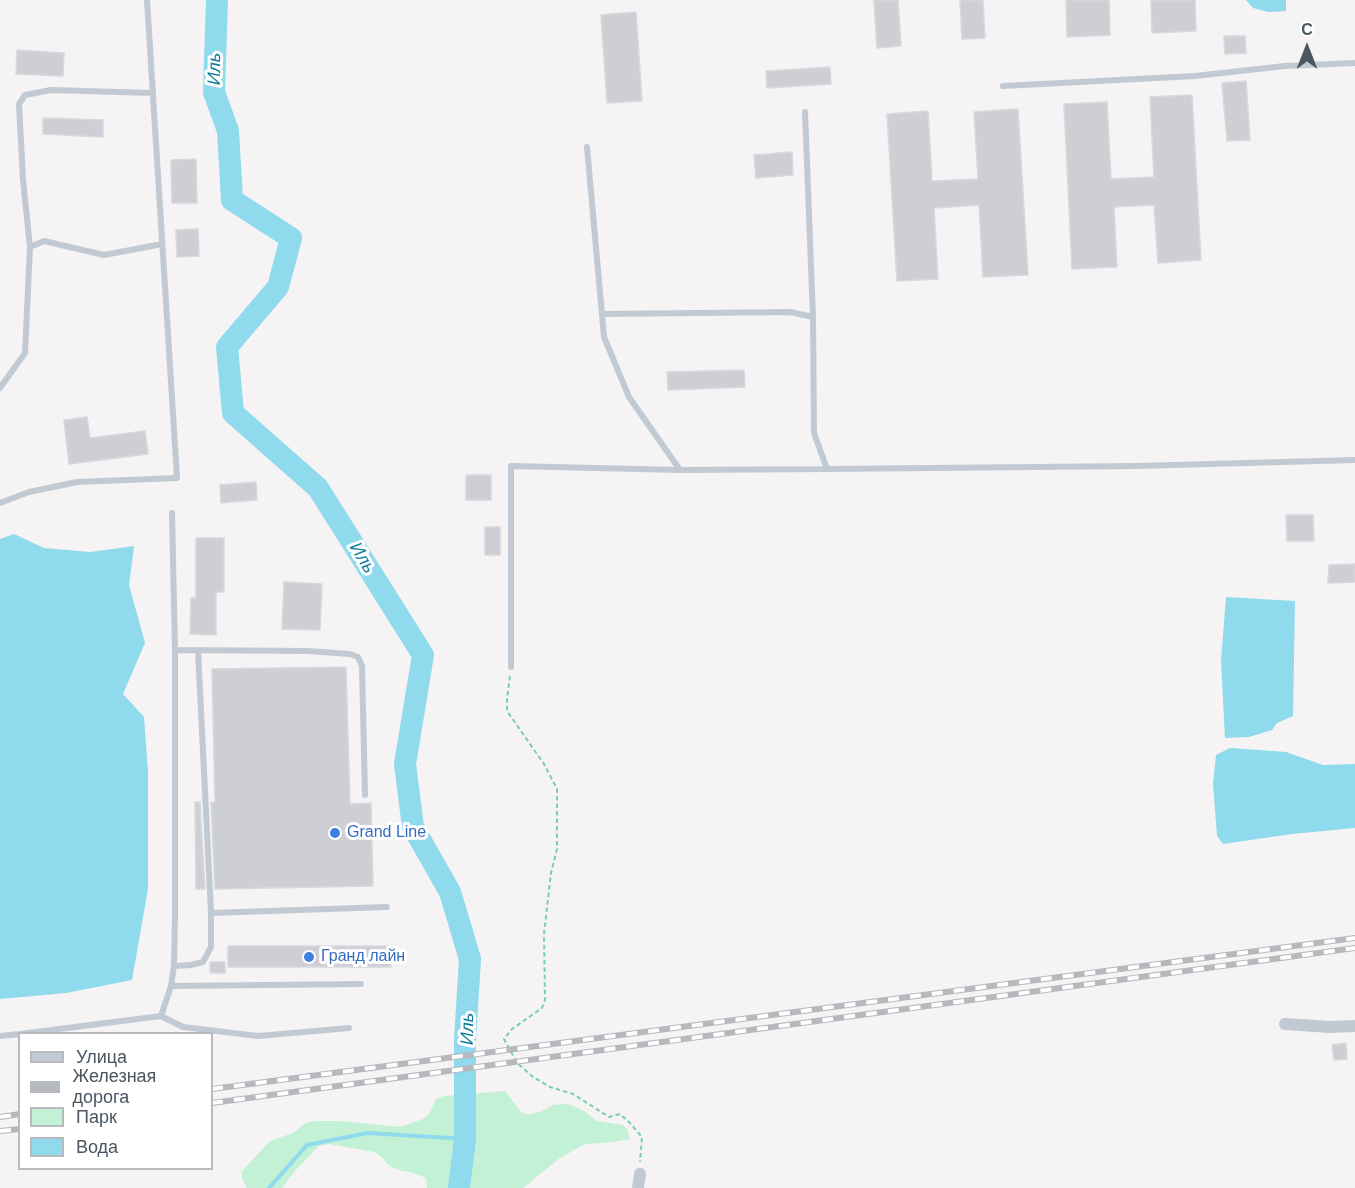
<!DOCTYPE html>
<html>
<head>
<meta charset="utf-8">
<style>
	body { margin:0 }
	#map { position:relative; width:1355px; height:1188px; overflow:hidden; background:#f5f3f3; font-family:Helvetica,sans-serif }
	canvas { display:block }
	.legend { position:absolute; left:18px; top:1032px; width:195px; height:138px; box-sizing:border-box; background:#fff; border:2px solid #b7bbc0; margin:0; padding:8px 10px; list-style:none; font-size:18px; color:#4a5661 }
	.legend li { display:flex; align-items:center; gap:12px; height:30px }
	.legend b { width:30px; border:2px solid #b7bbc0 }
	.north { position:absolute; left:1277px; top:18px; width:60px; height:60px; -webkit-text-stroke:4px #fff; paint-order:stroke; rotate:0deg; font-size:16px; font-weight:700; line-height:24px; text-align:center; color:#4a5661 }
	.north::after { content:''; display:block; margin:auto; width:21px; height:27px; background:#4a5661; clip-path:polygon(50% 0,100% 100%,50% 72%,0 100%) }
</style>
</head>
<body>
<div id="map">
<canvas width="1355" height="1188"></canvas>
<ul class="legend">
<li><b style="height:8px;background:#c1cad2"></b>Улица</li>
<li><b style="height:8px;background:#b5b8bd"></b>Железная дорога</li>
<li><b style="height:16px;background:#c3f1d5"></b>Парк</li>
<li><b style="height:16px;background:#90daee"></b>Вода</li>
</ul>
<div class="north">С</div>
</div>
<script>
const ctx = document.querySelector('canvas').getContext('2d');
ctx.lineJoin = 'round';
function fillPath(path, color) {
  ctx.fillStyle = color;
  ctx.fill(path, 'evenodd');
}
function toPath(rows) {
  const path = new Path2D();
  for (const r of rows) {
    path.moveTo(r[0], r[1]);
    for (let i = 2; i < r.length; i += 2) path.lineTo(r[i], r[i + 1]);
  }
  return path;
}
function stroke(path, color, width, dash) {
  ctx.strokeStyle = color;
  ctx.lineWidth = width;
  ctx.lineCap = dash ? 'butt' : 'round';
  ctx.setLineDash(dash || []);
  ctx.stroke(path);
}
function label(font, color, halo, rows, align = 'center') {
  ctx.font = font + ' Helvetica,sans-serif';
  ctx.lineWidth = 6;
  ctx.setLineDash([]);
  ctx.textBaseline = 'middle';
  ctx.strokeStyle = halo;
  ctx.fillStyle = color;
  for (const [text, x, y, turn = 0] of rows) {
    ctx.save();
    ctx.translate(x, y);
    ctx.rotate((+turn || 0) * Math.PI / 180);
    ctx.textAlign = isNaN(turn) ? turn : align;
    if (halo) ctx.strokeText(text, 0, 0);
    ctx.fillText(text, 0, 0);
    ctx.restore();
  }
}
fillPath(toPath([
	[505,1091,522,1113,530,1114,540,1112,553,1105,568,1104,584,1111,597,1121,623,1125,628,1131,630,1139,613,1142,585,1144,560,1158,523,1188,427,1188,426,1178,411,1172,402,1171,394,1168,387,1164,382,1157,374,1152,329,1144,319,1146,294,1172,282,1188,247,1188,242,1179,242,1171,270,1141,293,1133,306,1123,314,1121,341,1121,400,1127,423,1119,429,1114,436,1099,444,1096]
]), '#c3f1d5');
fillPath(toPath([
	[1246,0,1286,0,1286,11,1269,12,1253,8],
	[14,534,44,548,90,552,134,546,129,585,145,643,123,694,144,717,148,772,148,889,132,980,66,993,0,999,0,539],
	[1226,597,1295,601,1293,716,1277,723,1272,730,1249,737,1225,738,1221,661],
	[1230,748,1286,752,1323,765,1355,764,1355,828,1292,834,1223,844,1217,836,1213,784,1216,755]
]), '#90daee');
stroke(toPath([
	[269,1188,307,1145,368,1133,465,1139]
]), '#90daee', 4);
stroke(toPath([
	[217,0,214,92,228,131,232,200,291,238,278,287,227,347,233,413,318,488,423,655,405,764,413,827,450,892,470,959,465,1040,465,1139,459,1188]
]), '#90daee', 22);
const building = toPath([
	[874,0,898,0,901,46,877,48,874,0],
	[960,0,983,0,985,38,962,39,960,0],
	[1066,0,1109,0,1110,35,1067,37,1066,0],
	[1151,0,1195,0,1196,31,1152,33,1151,0],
	[636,12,642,101,607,103,601,15,636,12],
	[1224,36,1245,36,1246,53,1225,54,1224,36],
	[17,50,64,53,63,76,16,74,17,50],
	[830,67,831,84,767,88,766,71,830,67],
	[1246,81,1250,140,1227,141,1222,83,1246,81],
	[1192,95,1201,260,1158,263,1154,205,1114,207,1117,267,1072,269,1064,104,1107,102,1111,179,1154,177,1150,97,1192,95],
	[1018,109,1028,275,983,277,979,205,934,208,938,279,897,281,887,114,928,111,932,181,978,179,974,112,1018,109],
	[43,118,103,120,103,137,43,134,43,118],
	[792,152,793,175,756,178,754,155,792,152],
	[196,159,197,203,172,203,171,160,196,159],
	[198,229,199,256,177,257,176,230,198,229],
	[744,370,745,387,668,390,667,372,744,370],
	[87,417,90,438,145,431,148,454,69,464,64,420,87,417],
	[466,475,491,475,491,500,466,500,466,475],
	[256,482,257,500,221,503,220,485,256,482],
	[1286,515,1313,515,1314,541,1287,541,1286,515],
	[485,527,500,527,500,555,485,555,485,527],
	[196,538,224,538,224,592,216,592,216,635,190,634,191,598,196,598,196,538],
	[1355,564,1355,582,1328,583,1329,565,1355,564],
	[284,582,322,584,320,630,282,629,284,582],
	[346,667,350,804,371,803,373,886,215,889,211,802,215,802,212,669,346,667],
	[195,802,200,802,205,889,196,889,195,802],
	[228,946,391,946,391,967,228,967,228,946],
	[210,962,225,962,225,973,210,973,210,962],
	[1346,1043,1347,1059,1334,1060,1332,1045,1346,1043]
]);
fillPath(building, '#cdcfd5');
stroke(building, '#d7d9de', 1.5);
stroke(toPath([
	[510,676,507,699,507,711,544,764,557,789,557,849,551,873,544,934,545,1000,542,1008,512,1029,504,1039,517,1063,533,1077,550,1087,573,1094,609,1117,620,1114,629,1122,642,1137,640,1162]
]), '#7ad0a6', 2, [4.5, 3]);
stroke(toPath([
	[1003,86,1195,76,1285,66,1355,63],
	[805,112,813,317,814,433,827,469],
	[587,147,604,337,629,397,680,470],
	[30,247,23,180,19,104,25,95,51,90,153,93],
	[603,314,790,312,813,317],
	[0,388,25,353,30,247,44,241,104,255,162,244],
	[0,503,29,492,77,482,177,478,147,0],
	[175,650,308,651,350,654,358,657,362,666,365,795],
	[198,650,211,913,387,907],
	[511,667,511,466,680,470,827,469,1137,466,1355,460],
	[174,966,191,965,203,962,211,947,211,913],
	[171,986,361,984],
	[161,1016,183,1027,258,1036,349,1028],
	[20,1034,161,1016,171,986,174,966,175,915,175,650,172,513],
	[0,1036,20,1034]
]), '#c1cad2', 6);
stroke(toPath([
	[1285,1024,1330,1027,1355,1026],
	[638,1188,640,1174]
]), '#c1cad2', 12);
const rail = toPath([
	[212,1089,1355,938],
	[212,1103,1355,948],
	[0,1117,20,1114],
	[0,1131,20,1129]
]);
stroke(rail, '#b5b8bd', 6);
stroke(rail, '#fff', 4, [11]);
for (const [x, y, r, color] of [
	[335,833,6,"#3f7fe0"],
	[309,957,6,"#3f7fe0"]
]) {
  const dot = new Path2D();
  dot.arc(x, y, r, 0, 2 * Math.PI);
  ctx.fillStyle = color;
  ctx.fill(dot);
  stroke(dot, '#fff', 2);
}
label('16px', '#366cbe', '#fff', [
	["Grand Line",347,833],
	["Гранд лайн",321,957]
], 'left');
label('italic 18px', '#0c7c9b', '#fff', [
	["Иль",215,69,-89],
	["Иль",362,558,58],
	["Иль",468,1029,-89]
]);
</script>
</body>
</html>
